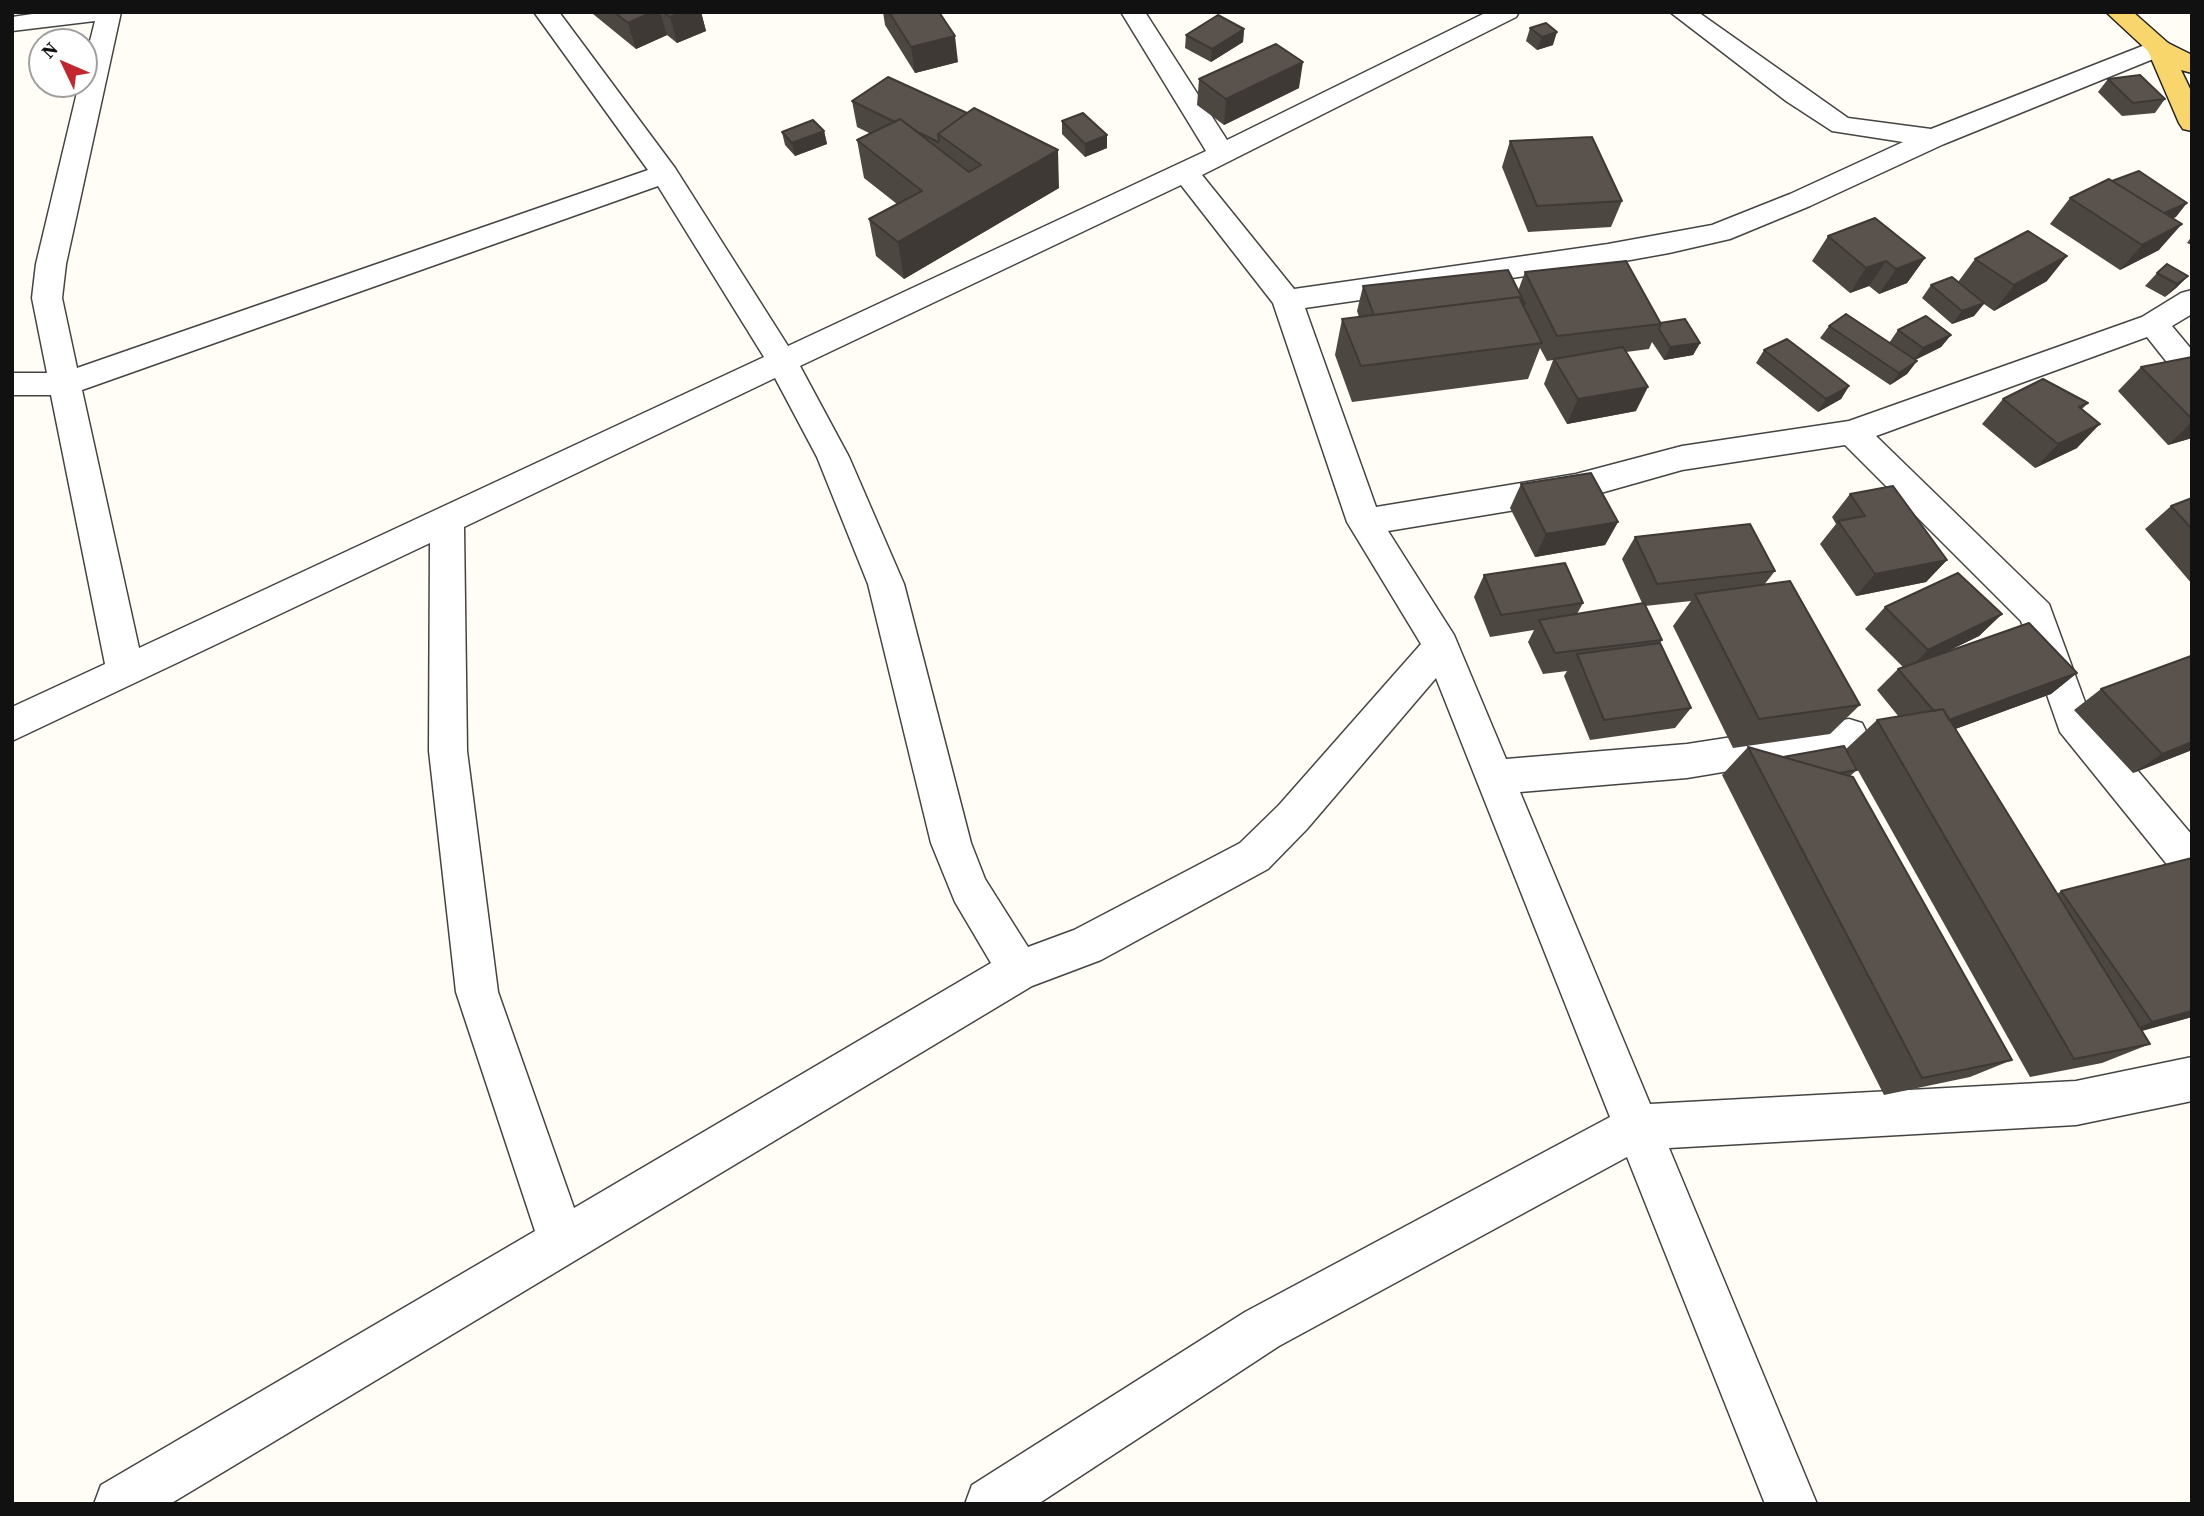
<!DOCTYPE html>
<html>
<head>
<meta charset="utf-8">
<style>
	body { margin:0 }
	#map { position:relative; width:2204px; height:1516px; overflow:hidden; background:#fffdf5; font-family:"Source Serif 4",serif }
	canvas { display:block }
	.frame { position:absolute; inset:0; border:14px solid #111; pointer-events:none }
	.north { position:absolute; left:28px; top:28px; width:70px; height:70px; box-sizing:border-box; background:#fff; border:2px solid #a0a0a0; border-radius:50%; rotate:314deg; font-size:19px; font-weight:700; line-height:28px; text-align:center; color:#111 }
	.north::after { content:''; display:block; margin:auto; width:24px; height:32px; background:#c4262e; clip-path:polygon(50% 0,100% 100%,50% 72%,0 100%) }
</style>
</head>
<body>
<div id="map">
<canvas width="2204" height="1516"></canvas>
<div class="frame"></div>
<div class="north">N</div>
</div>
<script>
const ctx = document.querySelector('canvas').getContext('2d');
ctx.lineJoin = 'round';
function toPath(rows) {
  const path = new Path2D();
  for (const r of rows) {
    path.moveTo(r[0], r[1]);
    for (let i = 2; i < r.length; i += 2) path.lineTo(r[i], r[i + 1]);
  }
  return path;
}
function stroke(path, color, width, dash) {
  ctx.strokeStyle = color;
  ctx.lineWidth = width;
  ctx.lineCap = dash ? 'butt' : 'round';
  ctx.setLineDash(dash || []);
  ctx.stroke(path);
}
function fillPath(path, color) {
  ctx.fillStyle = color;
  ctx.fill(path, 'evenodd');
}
const minor = toPath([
	[46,12,121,12,66,264,62,298,77,368,648,170,534,12,559,12,675,168,788,346,1206,151,1121,12,1145,12,1227,140,1487,12,1519,12,1516,17,1202,175,1294,289,1608,244,1712,225,1790,194,1903,142,1832,131,1786,101,1670,12,1698,12,1848,118,1931,129,2150,43,2159,40,2168,43,2172,48,2168,53,1944,144,1810,206,1730,239,1669,253,1608,264,1305,308,1376,507,1576,474,1682,446,1849,421,2142,317,2181,293,2192,290,2192,314,2172,326,2192,350,2192,383,2181,380,2147,337,1876,436,2049,604,2089,713,2192,835,2192,883,2178,878,2060,732,2021,621,1845,445,1682,470,1576,500,1388,531,1454,635,1506,759,1687,744,1849,719,1862,723,1868,735,1862,747,1849,751,1687,778,1520,792,1650,1104,2076,1081,2192,1057,2192,1101,2076,1125,1669,1148,1817,1504,1765,1504,1627,1157,1279,1346,1038,1504,965,1504,972,1485,1245,1312,1610,1117,1436,678,1307,829,1268,869,1101,960,1032,986,170,1504,94,1504,101,1485,535,1231,456,992,429,751,430,543,12,741,12,707,105,664,51,395,12,395,12,373,47,373,32,298,36,264,79,84,84,84,84,65,95,21,12,31,12,17,46,12],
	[1181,185,1273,303,1347,522,1421,644,1279,805,1240,843,1074,930,1028,947,985,879,971,843,904,584,849,457,800,366,1181,185],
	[658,186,764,357,139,648,82,390,658,186],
	[775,378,817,457,868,584,931,843,955,902,991,963,574,1208,498,992,467,751,464,527,775,378]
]);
const major = toPath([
	[2106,12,2133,12,2168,43,2192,55,2192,73,2181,70,2192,93,2192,131,2183,129,2179,123,2148,51,2106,12]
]);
stroke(minor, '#444', 3);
stroke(major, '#222', 3);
fillPath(minor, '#fff');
fillPath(major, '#f9d66b');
fillPath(toPath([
	[593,12,701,12,706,31,677,43,667,35,636,49,593,14],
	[883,12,939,12,958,62,915,73,885,25],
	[1530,28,1553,45,1537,50,1526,41],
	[1244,29,1243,42,1211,62,1185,48,1186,35],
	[888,77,1059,188,904,279,876,256,869,219,897,204,864,178,857,140,871,134,857,127,852,101],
	[1199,79,1299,88,1224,125,1197,105],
	[2108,79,2165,99,2155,113,2122,116,2098,92],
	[1062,121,1107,148,1085,157,1062,134],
	[824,131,827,144,795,156,785,145,782,132],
	[1510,141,1622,201,1611,227,1528,232,1502,167],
	[2070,198,2176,217,2172,218,2159,250,2120,270,2050,224],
	[1828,236,1925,258,1907,283,1879,294,1869,286,1850,293,1812,261],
	[2192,236,2192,245,2187,243],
	[1975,259,2047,281,1994,311,1984,304,1974,316,1952,324,1922,298,1931,285,1958,282],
	[1525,272,1660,323,1700,343,1693,355,1664,360,1652,342,1649,349,1626,352,1636,411,1567,424,1544,384,1553,360,1547,361,1540,348,1528,379,1352,402,1335,355,1342,319,1359,317,1357,311,1363,286,1518,291],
	[2157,273,2188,276,2176,288,2165,297,2145,286],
	[1829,326,1889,343,1898,330,1951,335,1941,347,1915,360,1917,361,1907,374,1890,385,1820,338],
	[1764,350,1849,386,1841,399,1818,412,1756,363],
	[2192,357,2192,438,2168,445,2118,391,2141,367],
	[2003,399,2088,403,2082,409,2077,448,2035,468,1982,424],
	[1521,484,1618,522,1605,545,1535,557,1510,508],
	[1850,494,1947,560,1926,582,1856,596,1820,544,1836,524,1832,517],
	[2192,498,2192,584,2145,529,2171,506],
	[1635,537,1775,571,1764,585,1860,705,1830,734,1733,748,1673,626,1691,601,1645,606,1662,640,1660,643,1691,708,1675,728,1590,740,1564,676,1567,671,1543,674,1528,642,1534,630,1490,637,1474,597,1484,575,1583,603,1577,614,1642,603,1622,559],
	[1885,607,2002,614,1979,636,1944,653,2077,673,2051,694,1955,729,2057,894,2061,891,2192,1017,2142,1031,2150,1044,2102,1063,2030,1077,1846,749,1877,720,1899,717,1877,690,1898,669,1903,667,1865,629],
	[2192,657,2192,750,2133,773,2074,710,2101,689],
	[1748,747,1783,757,1857,770,1850,776,2012,1060,1970,1077,1884,1095,1722,775]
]), '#4d4742');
fillPath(toPath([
	[652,12,660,12,667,35,636,49,628,23],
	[681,12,701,12,706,31,677,43,670,17],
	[1244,29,1243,42,1211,62,1212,49],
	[1557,32,1553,45,1537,50,1542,37],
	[955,36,958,62,915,73,911,47],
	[1303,62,1299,88,1224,125,1226,99],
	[824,131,827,144,795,156,792,143],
	[1107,135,1107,148,1085,157,1085,144],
	[1058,150,1059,188,904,279,898,242],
	[2187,203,2176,217,2148,228,2159,214],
	[2182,224,2159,250,2120,270,2142,245],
	[2067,256,2047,281,1994,311,2014,285],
	[1925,258,1907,283,1879,294,1896,269],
	[1886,261,1869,286,1850,293,1866,268],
	[2188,276,2176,288,2165,297,2177,284],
	[1984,303,1974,316,1952,324,1962,311],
	[1951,335,1941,347,1913,361,1923,348],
	[1700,343,1693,355,1664,360,1670,347],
	[1917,361,1907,374,1890,385,1899,373],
	[1849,386,1841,399,1818,412,1826,399],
	[1648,387,1636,411,1567,424,1578,399],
	[2192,422,2192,438,2168,445],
	[2100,424,2077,448,2035,468,2058,444],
	[1618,522,1605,545,1535,557,1546,534],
	[1947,560,1926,582,1856,596,1875,574],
	[2002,614,1979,636,1907,671,1928,650],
	[2077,673,2051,694,1920,742,1943,722],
	[2192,742,2192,750,2133,773,2162,754],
	[2192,1011,2192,1017,2104,1041,2152,1022]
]), '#3f3936');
const building = toPath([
	[614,12,652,12,628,23,614,12],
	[663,12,681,12,670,17,663,12],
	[889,12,939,12,955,36,911,47,889,12],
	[1218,15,1244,29,1212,49,1186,35,1218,15],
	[1546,23,1557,32,1542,37,1530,28,1546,23],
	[1276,44,1303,62,1226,99,1199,79,1276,44],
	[2140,75,2165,99,2133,103,2108,79,2140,75],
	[888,77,967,113,938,134,939,141,938,142,918,132,900,119,895,122,852,101,888,77],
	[974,108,1058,150,898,242,869,219,922,191,857,140,900,119,969,172,981,165,938,134,974,108],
	[1083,113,1107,135,1085,144,1062,121,1083,113],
	[813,120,824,131,792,143,782,132,813,120],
	[1592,137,1622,201,1537,206,1510,141,1592,137],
	[2139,171,2187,203,2164,213,2112,181,2139,171],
	[2109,179,2182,224,2142,245,2070,198,2109,179],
	[1875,218,1925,258,1896,269,1886,261,1866,268,1828,236,1875,218],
	[2028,231,2067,256,2014,285,1975,259,2028,231],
	[1626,261,1661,324,1557,336,1525,272,1626,261],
	[2167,264,2188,276,2177,284,2157,273,2167,264],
	[1508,270,1525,304,1523,304,1519,297,1374,315,1363,286,1508,270],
	[1952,277,1984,303,1962,311,1931,285,1952,277],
	[1519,297,1542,343,1361,366,1342,319,1519,297],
	[1846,314,1917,361,1899,373,1829,326,1846,314],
	[1926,316,1951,335,1923,348,1898,330,1926,316],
	[1685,319,1700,343,1670,347,1659,329,1661,324,1660,323,1685,319],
	[1787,339,1849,386,1826,399,1764,350,1787,339],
	[1623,347,1648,387,1578,399,1554,359,1623,347],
	[2192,357,2192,419,2141,367,2192,357],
	[2043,379,2088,403,2079,407,2100,424,2058,444,2003,399,2043,379],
	[1591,473,1618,522,1546,534,1521,484,1591,473],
	[1893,486,1947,560,1875,574,1838,521,1865,516,1850,494,1893,486],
	[2192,498,2192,529,2171,506,2192,498],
	[1750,524,1775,571,1657,584,1635,537,1750,524],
	[1565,563,1583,603,1501,615,1484,575,1565,563],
	[1958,573,2002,614,1928,650,1885,607,1958,573],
	[1790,581,1860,705,1759,719,1695,594,1790,581],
	[1644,603,1662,640,1555,653,1539,620,1644,603],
	[2029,623,2077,673,1949,720,1943,709,1934,711,1898,669,2029,623],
	[1660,643,1691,708,1604,720,1577,654,1660,643],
	[2191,656,2192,657,2192,742,2162,754,2101,689,2191,656],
	[1943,709,2150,1044,2074,1059,1877,720,1943,709],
	[1844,746,1857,770,1839,773,1783,757,1844,746],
	[1748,747,1853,777,2012,1060,1922,1078,1748,747],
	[2192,858,2192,1011,2152,1022,2061,891,2192,858]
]);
fillPath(building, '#5a524d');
stroke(building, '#3f3936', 2);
</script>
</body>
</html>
